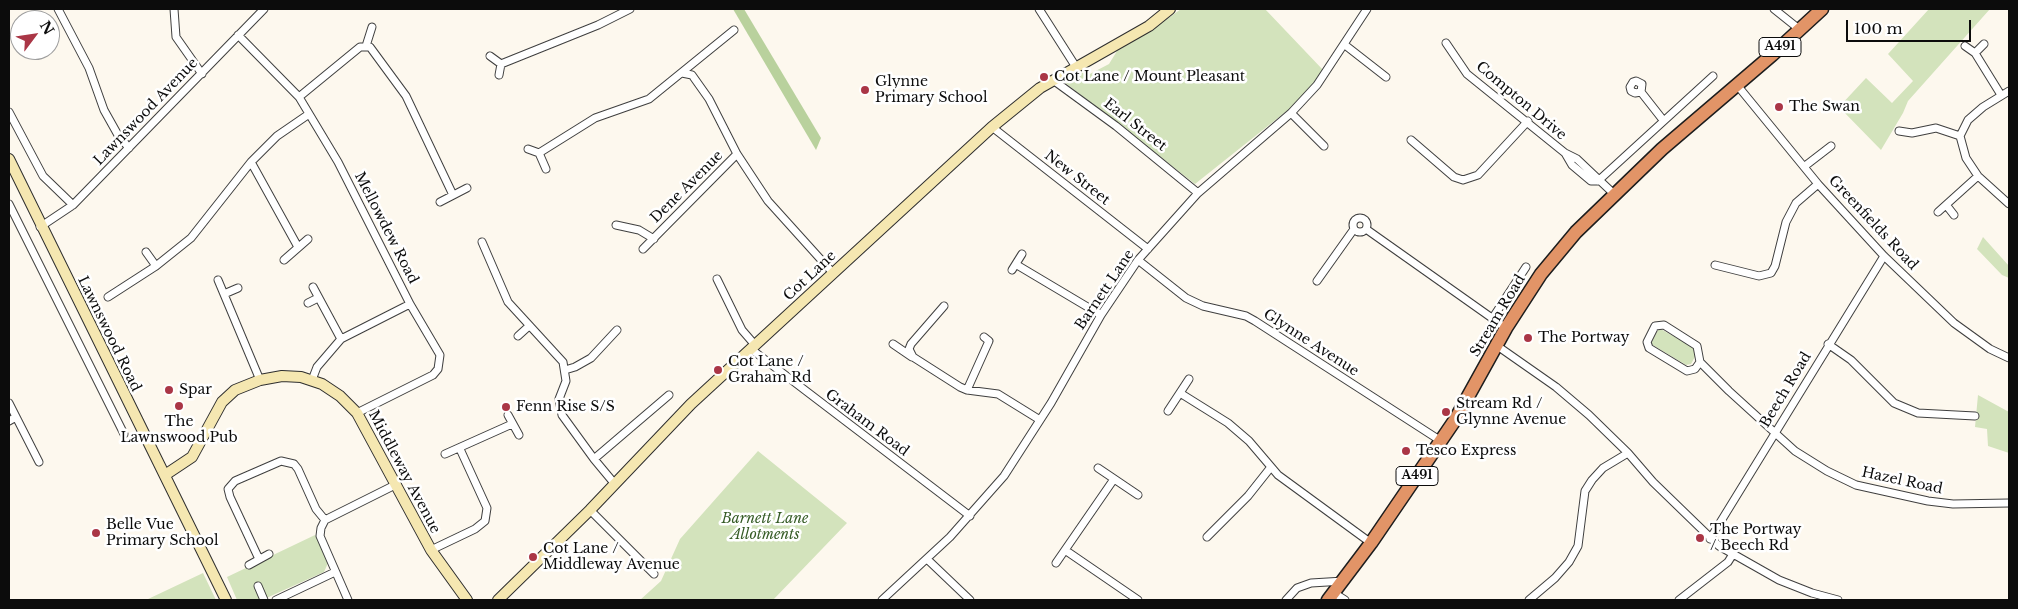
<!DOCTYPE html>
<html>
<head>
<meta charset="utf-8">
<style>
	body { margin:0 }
	#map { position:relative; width:2018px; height:609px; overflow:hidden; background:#fdf8ee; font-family:"Libre Baskerville",serif }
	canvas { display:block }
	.frame { position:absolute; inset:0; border:10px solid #0c0c0c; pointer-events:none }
	.north { position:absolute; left:10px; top:10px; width:50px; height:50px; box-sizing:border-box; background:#fff; border:1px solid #9e9e9e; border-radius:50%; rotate:59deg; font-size:14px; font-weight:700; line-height:20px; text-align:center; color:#0c0c0c }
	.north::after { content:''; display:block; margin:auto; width:18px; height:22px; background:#aa3646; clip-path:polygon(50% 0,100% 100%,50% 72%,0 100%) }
	.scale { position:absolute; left:1846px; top:20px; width:125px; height:22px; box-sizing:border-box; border:2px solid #0c0c0c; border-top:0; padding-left:6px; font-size:15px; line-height:18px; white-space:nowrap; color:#0c0c0c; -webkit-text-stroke:4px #fff; paint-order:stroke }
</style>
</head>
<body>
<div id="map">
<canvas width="2018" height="609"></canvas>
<div class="frame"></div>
<div class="north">N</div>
<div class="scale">100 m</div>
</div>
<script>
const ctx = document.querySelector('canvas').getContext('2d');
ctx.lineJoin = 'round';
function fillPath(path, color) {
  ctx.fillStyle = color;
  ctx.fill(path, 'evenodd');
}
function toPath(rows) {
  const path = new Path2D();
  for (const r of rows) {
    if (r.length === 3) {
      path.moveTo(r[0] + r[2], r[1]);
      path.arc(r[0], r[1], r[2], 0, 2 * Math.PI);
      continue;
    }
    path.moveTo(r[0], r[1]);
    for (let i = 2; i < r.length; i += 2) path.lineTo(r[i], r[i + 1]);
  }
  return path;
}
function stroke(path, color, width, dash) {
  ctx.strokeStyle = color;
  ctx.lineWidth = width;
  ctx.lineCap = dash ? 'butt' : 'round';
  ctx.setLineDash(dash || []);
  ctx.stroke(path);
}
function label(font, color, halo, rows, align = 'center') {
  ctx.font = font + ' "Libre Baskerville",serif';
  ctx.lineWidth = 5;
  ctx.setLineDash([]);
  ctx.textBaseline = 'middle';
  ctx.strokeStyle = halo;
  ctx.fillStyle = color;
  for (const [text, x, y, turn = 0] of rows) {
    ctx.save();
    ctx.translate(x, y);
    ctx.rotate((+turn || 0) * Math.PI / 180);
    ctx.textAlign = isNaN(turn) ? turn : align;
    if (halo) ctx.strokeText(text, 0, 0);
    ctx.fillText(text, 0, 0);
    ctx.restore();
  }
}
fillPath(toPath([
	[1181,9,1265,9,1324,71,1298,102,1195,184,1063,81,1080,72,1088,75,1109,64,1117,51,1153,29],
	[1929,9,1990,9,1908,101,1903,113,1881,150,1839,107,1866,78,1892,103,1913,81,1888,54],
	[1983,237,2009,266,2009,278,2002,275,1977,249],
	[1659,328,1696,349,1697,353,1691,364,1686,365,1651,344],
	[1978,395,2009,412,2009,453,1988,446,1987,429,1975,427],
	[758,451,847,523,773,600,640,600,661,581,680,539],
	[315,535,328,563,324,572,262,600,237,600,227,577],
	[203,573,216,600,146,600]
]), '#d3e3bc');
fillPath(toPath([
	[733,9,744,9,821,138,816,150]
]), '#b9d19d');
const street = toPath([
	[58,9,89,68,104,110,118,135,129,148],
	[174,9,176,37,202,74],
	[1039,9,1076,67],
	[1774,9,1799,29],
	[238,35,299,97,338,162,410,304,440,355,438,369,433,375,357,413],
	[1446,43,1467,74,1565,153,1577,159,1614,194],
	[1345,45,1386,77],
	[366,46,372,27],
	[1965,46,1975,53,2001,95],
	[1975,53,1984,44],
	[490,56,501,64,598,25,630,9],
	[682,73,692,75,709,99,737,154,768,201,833,273],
	[499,75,501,64],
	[1053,80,1116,126,1198,193],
	[1737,85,1818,184,1884,256,1954,323,1990,349,2009,358],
	[2009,91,1983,107,1968,120,1960,136,1966,158,1978,176,2009,204],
	[1641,92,1635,93,1631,91,1630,87,1633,82,1636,81,1642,84,1641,92,1663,120],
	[299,97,360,47,370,47,406,96,453,195],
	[9,112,43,176,73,205],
	[1291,113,1324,146],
	[992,127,1148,249],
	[1899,131,1912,133,1936,128,1960,136],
	[1411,140,1454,177,1463,180,1478,175,1528,121],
	[528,149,539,153,595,118,649,99,734,30],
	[539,153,546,169],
	[1565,153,1572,165,1591,181,1598,181],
	[251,162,298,247],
	[1805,166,1831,146],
	[1598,181,1713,76],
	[440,202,467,188],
	[9,204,124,434],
	[1947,206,1954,215],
	[1938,212,1978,176],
	[1360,225,7],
	[616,225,639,230,654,239],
	[40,227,73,205,264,9],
	[1366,229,1506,328],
	[482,242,508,302,563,362,566,381,559,399,562,415,594,459,614,483],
	[643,249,737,154],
	[146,252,156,266],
	[284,260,308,239],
	[1138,260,1186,298,1203,306,1246,316,1255,321,1441,441],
	[1017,265,1101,315],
	[1715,265,1759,276,1771,273,1775,266,1786,222,1796,203,1818,184],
	[1012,270,1022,254],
	[717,279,742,330,755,345],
	[218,280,260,380],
	[1317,281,1354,229],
	[313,287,341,339],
	[224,294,238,288],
	[108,297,156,266,191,238,251,162,277,136,309,114],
	[308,303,318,298],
	[944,306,911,344,909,349,913,357,960,387,967,390,998,394,1040,420],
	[1492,319,1526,267],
	[518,336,529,326],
	[893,344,912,357],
	[1828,344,1851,360,1894,403,1918,413,1975,416],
	[1496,345,1556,387,1589,415,1628,453,1653,482,1719,546,1779,580,1812,593,1838,600],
	[751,349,970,516],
	[1700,362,1695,369,1687,371,1649,348,1647,342,1655,326,1664,325,1697,346,1700,362,1729,391,1795,451,1827,471,1856,485,1928,501,1953,504,2009,503],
	[565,370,575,367,591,358,617,330],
	[312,380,317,367,341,339,410,304],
	[967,390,989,341,984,337],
	[1180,393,1228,423,1249,441,1278,475,1371,543],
	[9,403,39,462],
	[1168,411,1189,379],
	[508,415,519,435],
	[9,421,16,417],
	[445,454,512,424],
	[594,459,669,395],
	[1098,468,1138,495],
	[590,510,654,574],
	[1207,537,1248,496,1271,467],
	[1710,539,1884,256],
	[431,550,475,529,485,521,487,508,460,449],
	[1065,550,1138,600],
	[259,559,230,497,228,489,235,481,281,461,294,464,298,469,316,509,325,520],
	[927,559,970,600],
	[1056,563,1114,479],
	[249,565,269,554],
	[258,586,264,600],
	[1334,593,1345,600],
	[276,600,335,572],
	[348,600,320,536,321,528,325,520,397,484],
	[882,600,950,537,1004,476,1051,403,1101,315,1138,260,1198,193,1291,113,1317,85,1367,9],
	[1286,600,1297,588,1311,583,1344,581],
	[1529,600,1555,578,1569,562,1578,546,1585,491,1592,480,1603,468,1628,453],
	[1679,600,1728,562,1733,554]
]);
const secondary = toPath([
	[9,159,226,600],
	[165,475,192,457,222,402,235,390,260,380,282,376,301,377,322,384,340,396,357,413,431,550,467,600],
	[498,600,590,510,691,404,992,127,1040,88,1149,26,1170,9]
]);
const highway = toPath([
	[1328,600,1371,543,1455,420,1506,328,1541,274,1576,232,1662,149,1772,55,1822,9]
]);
stroke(street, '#3f3f3f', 9);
stroke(secondary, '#2e2e2e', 12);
stroke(highway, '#1d1d1d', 15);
stroke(street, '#fff', 7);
stroke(secondary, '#f5e7b1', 10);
stroke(highway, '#e29467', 12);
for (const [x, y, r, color] of [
	[1044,77,5,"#aa3646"],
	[865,90,5,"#aa3646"],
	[1779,107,5,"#aa3646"],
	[1528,338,5,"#aa3646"],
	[718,370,5,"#aa3646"],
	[169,390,5,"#aa3646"],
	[179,406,5,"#aa3646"],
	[506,407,5,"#aa3646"],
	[1446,412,5,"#aa3646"],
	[1406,451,5,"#aa3646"],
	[96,533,5,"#aa3646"],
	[1700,538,5,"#aa3646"],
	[533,557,5,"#aa3646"]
]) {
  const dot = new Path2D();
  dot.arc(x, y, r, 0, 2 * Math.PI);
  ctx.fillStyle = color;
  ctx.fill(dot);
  stroke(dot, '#fff', 2);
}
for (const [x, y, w] of [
	[1780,47,42],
	[1417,476,42]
]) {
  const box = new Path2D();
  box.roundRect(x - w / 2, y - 9.5, w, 19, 4);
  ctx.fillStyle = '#fff';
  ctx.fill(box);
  stroke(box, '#0c0c0c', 1);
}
label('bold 12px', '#0c0c0c', null, [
	["A491",1780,47],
	["A491",1417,476]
]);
label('14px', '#0c0c0c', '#fff', [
	["Cot Lane / Mount Pleasant",1054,77],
	["Glynne",875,82],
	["Primary School",875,98],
	["The Swan",1789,107],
	["The Portway",1538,338],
	["Cot Lane /",728,362],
	["Graham Rd",728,378],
	["Spar",179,390],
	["Stream Rd /",1456,404],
	["Glynne Avenue",1456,420],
	["Fenn Rise S/S",516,407],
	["The",179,422,"center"],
	["Lawnswood Pub",179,438,"center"],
	["Tesco Express",1416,451],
	["Belle Vue",106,525],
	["Primary School",106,541],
	["The Portway",1710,530],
	["/ Beech Rd",1710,546],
	["Cot Lane /",543,549],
	["Middleway Avenue",543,565]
], 'left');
label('14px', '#0c0c0c', '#fff', [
	["Compton Drive",1521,101,40],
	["Lawnswood Avenue",146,112,-46],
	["Earl Street",1135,125,38],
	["New Street",1077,178,38],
	["Dene Avenue",687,187,-45],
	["Greenfields Road",1873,223,47],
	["Mellowdew Road",386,228,63],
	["Cot Lane",810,276,-43],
	["Barnett Lane",1105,290,-56],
	["Stream Road",1498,316,-59],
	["Lawnswood Road",109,334,64],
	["Glynne Avenue",1311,343,33],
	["Beech Road",1786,390,-59],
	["Graham Road",867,423,37],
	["Middleway Avenue",404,472,62],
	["Hazel Road",1902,481,12]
]);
label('italic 14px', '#355b25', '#fff', [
	["Barnett Lane",765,519],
	["Allotments",765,535]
]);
</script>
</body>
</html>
